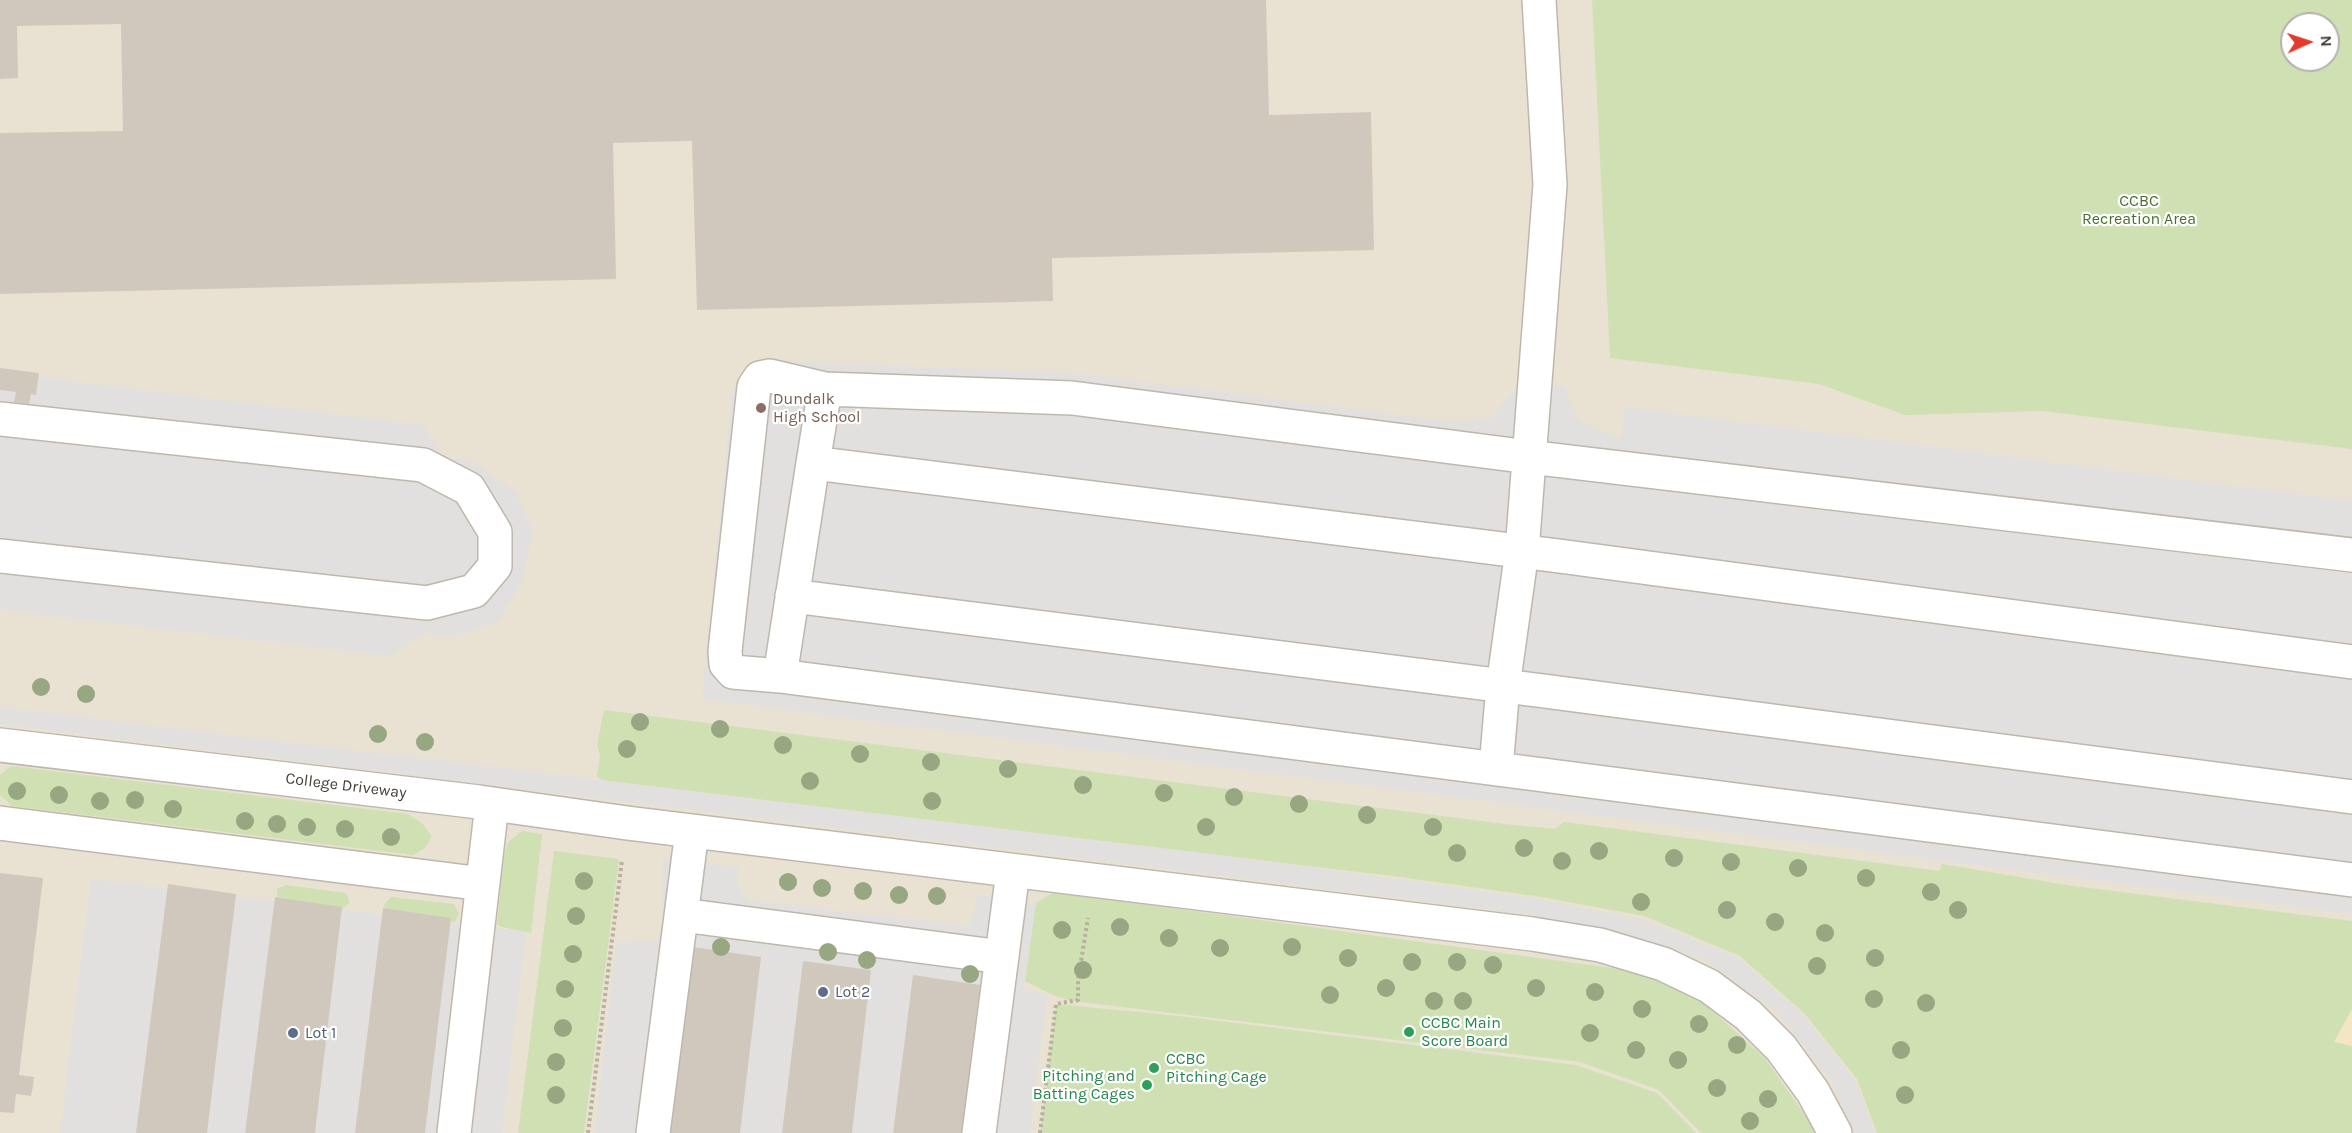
<!DOCTYPE html>
<html>
<head>
<meta charset="utf-8">
<style>
	body { margin:0 }
	#map { position:relative; width:2352px; height:1133px; overflow:hidden; background:#f1ede6; font-family:Karla,sans-serif }
	canvas { display:block }
	.north { position:absolute; left:2280px; top:12px; width:60px; height:60px; box-sizing:border-box; background:#fff; border:2px solid #b4b1af; border-radius:50%; rotate:87deg; font-size:16px; font-weight:700; line-height:24px; text-align:center; color:#433d36 }
	.north::after { content:''; display:block; margin:auto; width:21px; height:27px; background:#e23c2c; clip-path:polygon(50% 0,100% 100%,50% 72%,0 100%) }
</style>
</head>
<body>
<div id="map">
<canvas width="2352" height="1133"></canvas>
<div class="north">N</div>
</div>
<script>
const ctx = document.querySelector('canvas').getContext('2d');
ctx.lineJoin = 'round';
function fillPath(path, color) {
  ctx.fillStyle = color;
  ctx.fill(path, 'evenodd');
}
function toPath(rows) {
  const path = new Path2D();
  for (const r of rows) {
    path.moveTo(r[0], r[1]);
    for (let i = 2; i < r.length; i += 2) path.lineTo(r[i], r[i + 1]);
  }
  return path;
}
function stroke(path, color, width, dash) {
  ctx.strokeStyle = color;
  ctx.lineWidth = width;
  ctx.lineCap = dash ? 'butt' : 'round';
  ctx.setLineDash(dash || []);
  ctx.stroke(path);
}
function label(font, color, halo, rows, align = 'center') {
  ctx.font = font + ' Karla,sans-serif';
  ctx.lineWidth = 4.5;
  ctx.setLineDash([]);
  ctx.textBaseline = 'middle';
  ctx.strokeStyle = halo;
  ctx.fillStyle = color;
  for (const [text, x, y, turn = 0] of rows) {
    ctx.save();
    ctx.translate(x, y);
    ctx.rotate((+turn || 0) * Math.PI / 180);
    ctx.textAlign = isNaN(turn) ? turn : align;
    if (halo) ctx.strokeText(text, 0, 0);
    ctx.fillText(text, 0, 0);
    ctx.restore();
  }
}
fillPath(toPath([
	[0,0,2352,0,2352,1133,0,1133],
	[2292,24,2328,24,2328,60,2292,60]
]), '#e9e1d1');
fillPath(toPath([
	[1592,0,2352,0,2352,449,2042,411,1905,415,1819,384,1610,358],
	[2292,24,2328,24,2328,60,2292,60],
	[604,710,1505,824,1555,829,1564,822,1940,871,1942,864,2073,886,2352,921,2352,1133,1877,1133,1857,1079,1805,1014,1740,956,1644,916,1542,897,1393,876,605,783,597,776,600,755,597,745],
	[11,766,408,814,423,824,431,836,433,835,425,848,413,855,12,806,0,795,0,775],
	[522,831,542,834,531,933,502,927,497,924,504,856,508,842],
	[554,851,619,859,584,1133,518,1133],
	[286,885,346,893,350,903,342,908,277,897,277,889],
	[1054,892,1634,971,1699,999,1764,1057,1812,1125,1814,1133,1701,1133,1659,1090,1580,1062,1072,1001,1053,995,1025,981,1031,923,1036,903],
	[391,897,454,904,459,914,455,922,388,912,384,905],
	[1056,1004,1179,1016,1576,1065,1657,1093,1696,1133,1040,1133]
]), '#cfe1b3');
fillPath(toPath([
	[2352,1009,2352,1046,2334,1042]
]), '#f2e6c5');
fillPath(toPath([
	[765,360,1071,373,1448,421,1489,420,1522,383,1564,386,1578,420,1621,439,1625,407,2352,501,2352,914,702,699,732,391,741,377],
	[0,372,424,425,442,456,474,462,515,491,533,530,523,580,498,622,453,636,423,634,390,656,0,610],
	[0,707,1260,860,1530,898,1641,919,1737,957,1802,1014,1855,1080,1875,1133,1854,1133,1832,1082,1777,1012,1709,962,1636,936,1488,909,0,724],
	[663,857,740,867,737,884,748,900,970,926,977,895,1036,903,1024,989,1047,995,1030,1133,595,1133,616,942,662,940],
	[91,879,526,932,502,1133,60,1133]
]), '#e2e0de');
fillPath(toPath([
	[0,0,1266,0,1269,115,1371,112,1374,250,1052,258,1053,301,697,310,692,141,646,142,613,143,616,279,0,294,0,133,123,131,121,24,17,26,18,78,0,79],
	[0,368,39,373,36,395,31,394,29,404,14,402,16,392,0,390],
	[0,873,43,878,19,1075,34,1077,33,1086,31,1096,16,1094,14,1113,0,1112],
	[168,884,236,894,207,1133,136,1133],
	[275,897,342,907,315,1133,245,1133],
	[383,908,451,918,425,1133,355,1133],
	[693,947,761,957,740,1133,670,1133],
	[803,961,871,970,852,1133,782,1133],
	[913,975,980,985,962,1133,893,1133]
]), '#d1c8bd');
const minor = toPath([
	[0,419,423,465,469,489,495,532,495,566,474,591,427,603,0,556],
	[813,463,825,389,1072,398,1529,457,2352,555],
	[792,596,1544,691,2352,797],
	[2352,662,1559,556,813,463,780,676,2352,880],
	[780,676,733,672,726,664,725,651,754,387,760,378,770,376,825,389],
	[0,745,479,802,627,823,1532,934,1600,945,1663,964,1709,986,1748,1015,1781,1048,1813,1092,1835,1133],
	[1496,768,1503,686,1522,551,1550,185,1539,0],
	[0,823,483,884],
	[682,915,1002,957],
	[454,1133,492,804],
	[653,1133,692,831],
	[979,1133,1013,871]
]);
stroke(minor, '#beb7ad', 36);
stroke(toPath([
	[588,1133,622,860],
	[1040,1133,1056,1004,1078,1000,1078,980,1088,918]
]), '#bbaf9d', 4, [3, 3]);
stroke(minor, '#fff', 33);
ctx.fillStyle = '#96a782';
for (const [x, y] of [
	[41,687],
	[86,694],
	[640,722],
	[720,729],
	[378,734],
	[425,742],
	[783,745],
	[627,749],
	[860,754],
	[931,762],
	[1008,769],
	[810,781],
	[1083,785],
	[17,791],
	[1164,793],
	[59,795],
	[1234,797],
	[135,800],
	[100,801],
	[932,801],
	[1299,804],
	[173,809],
	[1367,815],
	[245,821],
	[277,824],
	[307,827],
	[1206,827],
	[1433,827],
	[345,829],
	[391,837],
	[1524,848],
	[1599,851],
	[1457,853],
	[1674,858],
	[1562,861],
	[1731,862],
	[1798,868],
	[1866,878],
	[584,881],
	[788,882],
	[822,888],
	[863,891],
	[1931,892],
	[899,895],
	[937,896],
	[1641,902],
	[1727,910],
	[1958,910],
	[576,916],
	[1775,922],
	[1120,927],
	[1062,930],
	[1825,933],
	[1169,938],
	[721,947],
	[1292,947],
	[1220,948],
	[828,952],
	[573,954],
	[1348,958],
	[1875,958],
	[867,960],
	[1412,962],
	[1457,962],
	[1493,965],
	[1817,966],
	[1083,970],
	[970,974],
	[1386,988],
	[1536,988],
	[565,989],
	[1595,992],
	[1330,995],
	[1874,999],
	[1434,1001],
	[1463,1001],
	[1926,1003],
	[1642,1009],
	[1699,1024],
	[563,1028],
	[1590,1033],
	[1737,1045],
	[1636,1050],
	[1901,1050],
	[1678,1060],
	[556,1062],
	[1717,1088],
	[556,1095],
	[1905,1095],
	[1768,1099],
	[1750,1121]
]) {
  ctx.beginPath();
  ctx.arc(x, y, 9, 0, 2 * Math.PI);
  ctx.fill();
}
for (const [x, y, r, color] of [
	[761,408,6,"#8d6e63"],
	[823,992,6,"#5c6f8a"],
	[1409,1032,6,"#2e9e5b"],
	[293,1033,6,"#5c6f8a"],
	[1154,1068,6,"#2e9e5b"],
	[1147,1085,6,"#2e9e5b"]
]) {
  const dot = new Path2D();
  dot.arc(x, y, r, 0, 2 * Math.PI);
  ctx.fillStyle = color;
  ctx.fill(dot);
  stroke(dot, '#fff', 2);
}
label('16px', '#4b6e30', '#fff', [
	["CCBC",2139,201],
	["Recreation Area",2139,219]
]);
label('16px', '#785e54', '#fff', [
	["Dundalk",773,399],
	["High School",773,417]
], 'left');
label('16px', '#433d36', '#fff', [
	["College Driveway",346,786,7]
]);
label('16px', '#4e5e75', '#fff', [
	["Lot 2",835,992],
	["Lot 1",305,1033]
], 'left');
label('16px', '#27864d', '#fff', [
	["CCBC Main",1421,1023],
	["Score Board",1421,1041],
	["CCBC",1166,1059],
	["Pitching Cage",1166,1077],
	["Pitching and",1135,1076,"right"],
	["Batting Cages",1135,1094,"right"]
], 'left');
</script>
</body>
</html>
